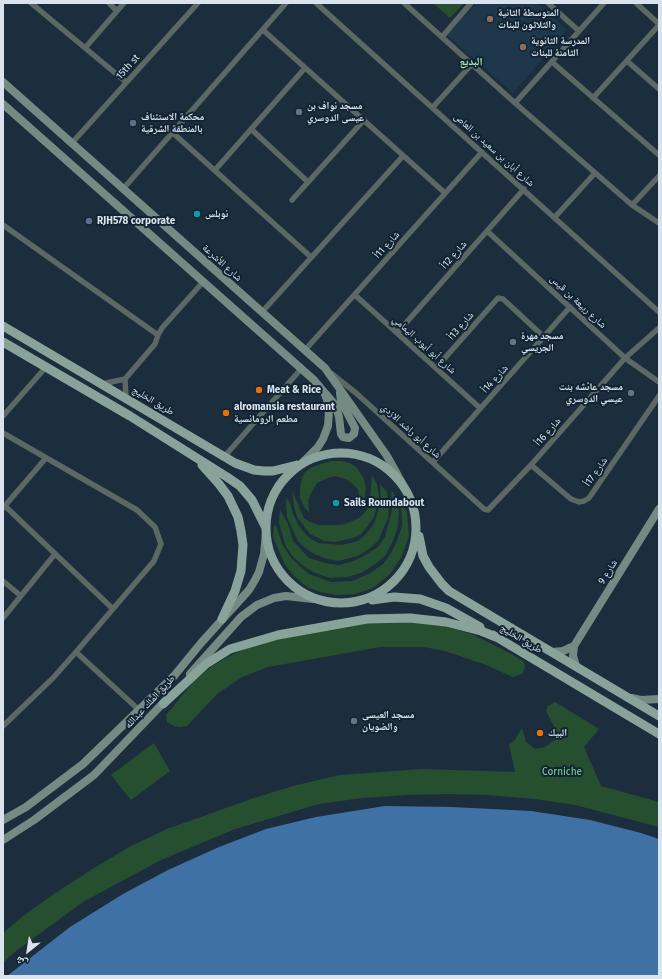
<!DOCTYPE html>
<html>
<head>
<meta charset="utf-8">
<style>
	body { margin:0 }
	#map { position:relative; width:662px; height:979px; overflow:hidden; background:#1c2e3d; font-family:"Fira Sans","Noto Naskh Arabic",sans-serif }
	canvas { display:block }
	.frame { position:absolute; inset:0; border:4px solid #d8e3ed; pointer-events:none }
	.north { position:absolute; left:8px; top:931px; width:40px; height:40px; -webkit-text-stroke:3px #122433; paint-order:stroke; rotate:210deg; font-size:11px; font-weight:700; line-height:16px; text-align:center; color:#d8e3ed }
	.north::after { content:''; display:block; margin:auto; width:14px; height:18px; background:#d8e3ed; clip-path:polygon(50% 0,100% 100%,50% 72%,0 100%) }
</style>
</head>
<body>
<div id="map">
<canvas width="662" height="979"></canvas>
<div class="frame"></div>
<div class="north">ش</div>
</div>
<script>
const ctx = document.querySelector('canvas').getContext('2d');
ctx.lineJoin = 'round';
function fillPath(path, color) {
  ctx.fillStyle = color;
  ctx.fill(path, 'evenodd');
}
function toPath(rows) {
  const path = new Path2D();
  for (const r of rows) {
    if (r.length === 3) {
      path.moveTo(r[0] + r[2], r[1]);
      path.arc(r[0], r[1], r[2], 0, 2 * Math.PI);
      continue;
    }
    path.moveTo(r[0], r[1]);
    for (let i = 2; i < r.length; i += 2) path.lineTo(r[i], r[i + 1]);
  }
  return path;
}
function stroke(path, color, width, dash) {
  ctx.strokeStyle = color;
  ctx.lineWidth = width;
  ctx.lineCap = dash ? 'butt' : 'round';
  ctx.setLineDash(dash || []);
  ctx.stroke(path);
}
function label(font, color, halo, rows, align = 'center') {
  ctx.font = font + ' "Fira Sans","Noto Naskh Arabic",sans-serif';
  ctx.lineWidth = 4;
  ctx.setLineDash([]);
  ctx.textBaseline = 'middle';
  ctx.strokeStyle = halo;
  ctx.fillStyle = color;
  for (const [text, x, y, turn = 0] of rows) {
    ctx.save();
    ctx.translate(x, y);
    ctx.rotate((+turn || 0) * Math.PI / 180);
    ctx.textAlign = isNaN(turn) ? turn : align;
    if (halo) ctx.strokeText(text, 0, 0);
    ctx.fillText(text, 0, 0);
    ctx.restore();
  }
}
fillPath(toPath([
	[476,3,537,3,567,30,513,93,447,35]
]), '#1f374b');
fillPath(toPath([
	[433,3,464,3,450,18],
	[331,461,341,461,350,463,357,468,363,477,366,487,364,503,361,504,358,489,348,480,336,476,330,477,317,483,310,495,308,501,309,513,304,507,300,497,300,488,302,478,305,472,312,467],
	[372,475,377,484,379,496,377,507,374,517,367,527,360,535,353,538,335,542,324,541,310,534,297,517,294,506,292,490,304,518,310,522,319,525,339,525,345,524,359,518,366,511,370,502],
	[380,484,387,492,389,505,388,518,378,541,369,549,358,556,338,561,327,559,314,554,304,547,298,541,287,517,286,503,287,498,290,503,293,514,299,526,308,537,318,543,342,545,358,541,366,534,374,524,381,502],
	[391,490,397,498,399,511,398,526,393,541,385,556,374,565,361,573,347,577,330,578,315,573,305,567,294,558,286,547,279,523,280,510,288,524,293,541,309,558,325,563,338,565,351,562,364,556,378,547,385,537,392,511],
	[401,500,407,513,409,536,402,556,390,574,373,588,355,594,337,595,320,592,307,587,294,576,285,565,273,537,274,524,277,528,282,544,292,559,309,574,331,582,352,581,369,574,383,564,391,553,397,541,402,526],
	[372,622,422,622,445,626,474,635,513,655,523,661,525,665,524,670,522,674,513,677,486,665,445,651,424,647,380,647,268,667,242,677,217,694,187,726,180,727,174,726,167,722,166,715,194,681,212,666,232,655,253,645,274,639],
	[555,702,599,729,584,747,601,786,659,802,659,827,575,805,535,799,487,795,448,794,407,795,362,798,319,804,235,829,161,860,83,902,16,951,3,963,3,933,23,916,54,894,94,868,131,846,167,829,254,798,293,786,340,775,422,769,515,772,509,744,514,741,522,728,526,742,535,749,545,747,555,740,554,726,546,711,548,706],
	[154,743,170,771,131,800,111,775]
]), '#264f30');
fillPath(toPath([
	[385,806,452,807,531,811,590,820,641,833,659,839,659,976,7,976,70,927,123,894,168,870,219,847,266,829,316,817]
]), '#4071a4');
stroke(toPath([
	[31,3,126,82],
	[109,3,117,11],
	[316,3,659,312],
	[404,3,515,103,632,205,659,223],
	[548,3,579,31],
	[636,3,659,24],
	[263,30,445,193],
	[442,37,471,3],
	[85,48,124,3],
	[627,61,659,89],
	[552,62,659,155],
	[593,98,659,25],
	[515,103,604,3],
	[433,107,472,64],
	[251,129,308,182],
	[173,133,311,257],
	[71,144,198,3],
	[215,170,305,68],
	[123,189,286,3],
	[292,200,364,120],
	[632,205,659,176],
	[555,217,595,173],
	[3,225,158,335,162,328,203,282],
	[487,231,625,358,659,382],
	[355,295,480,408],
	[262,312,403,156],
	[397,333,524,189],
	[305,350,482,152],
	[436,368,498,298,503,299,544,337],
	[332,374,356,393,484,509,488,510,531,465,625,358,659,328],
	[125,379,126,398],
	[102,384,125,379,155,344,158,335],
	[3,416,46,367],
	[3,433,137,510,155,527,161,544,154,561,76,652,53,678,3,726],
	[224,457,301,369],
	[433,462,570,307],
	[531,465,571,499,579,502,584,501,589,498,659,396],
	[5,506,113,609],
	[3,508,46,458],
	[3,581,21,596],
	[3,618,55,554],
	[76,652,139,710]
]), '#5b6864', 5.5);
stroke(toPath([
	[3,82,325,368,387,456,402,483],
	[3,104,314,380,324,392,328,402,329,410,328,426,323,439,318,447,303,462],
	[326,394,336,406,339,417,341,434,343,437,349,438,354,434,355,428,341,401,340,393],
	[552,652,563,651,574,646],
	[576,666,573,656,574,646,659,509],
	[190,674,241,617,257,605,274,598,286,596,313,599],
	[632,698,641,700,659,699],
	[3,820,26,807,83,764,174,676,201,643,249,590,255,580,259,572,264,554,266,533],
	[3,840,34,820,94,775,167,699]
]), '#758a83', 8);
stroke(toPath([
	[3,326,235,463,254,470,264,471,273,471,297,465],
	[3,342,130,416,227,477,240,486,252,500,265,526],
	[341,528,75],
	[202,465,219,484,228,496,238,517,241,531,243,545,241,571,235,591,222,619],
	[419,536,423,556,429,567,442,584,449,591,659,716],
	[372,600,394,597,420,599,446,608,480,627],
	[493,635,659,734],
	[163,704,206,664,230,649,278,635,367,619,410,618,446,622,481,631,496,637]
]), '#89a39b', 9);
for (const [x, y, r, color] of [
	[490,19,4,"#8d6e63"],
	[523,47,4,"#8d6e63"],
	[299,112,4,"#6b7280"],
	[133,123,4,"#5c6f8a"],
	[197,214,4,"#0f9aa8"],
	[89,221,4,"#5c6f8a"],
	[513,342,4,"#6b7280"],
	[259,390,4,"#e8710a"],
	[631,393,4,"#6b7280"],
	[226,413,4,"#e8710a"],
	[336,503,4,"#0f9aa8"],
	[354,721,4,"#6b7280"],
	[540,733,4,"#e8710a"]
]) {
  const dot = new Path2D();
  dot.arc(x, y, r, 0, 2 * Math.PI);
  ctx.fillStyle = color;
  ctx.fill(dot);
  stroke(dot, '#122433', 1.5);
}
label('bold 10px', '#d8e3ed', '#122433', [
	["المتوسطة الثانية",498,13],
	["والثلاثون للبنات",498,25],
	["المدرسة الثانوية",531,41],
	["الثامنة للبنات",531,53],
	["مسجد نواف بن",307,106],
	["عيسى الدوسري",307,118],
	["محكمة الاستئناف",141,117],
	["بالمنطقة الشرقية",141,129],
	["نوبلس",205,214],
	["RJH578 corporate",97,221],
	["مسجد مهرة",521,336],
	["الجريسي",521,348],
	["مسجد عائشه بنت",623,387,"right"],
	["عيسي الدوسري",623,399,"right"],
	["Meat & Rice",267,390],
	["alromansia restaurant",234,407],
	["مطعم الرومانسية",234,419],
	["Sails Roundabout",344,503],
	["مسجد العيسى",362,715],
	["والضويان",362,727],
	["البيك",548,733]
], 'left');
label('10px', '#d8e3ed', '#122433', [
	["15th st",128,67,-48],
	["شارع أبان بن سعيد بن العاص",494,150,42],
	["شارع 11أ",387,245,-48],
	["شارع 12أ",454,255,-49],
	["شارع الأشرعة",222,263,42],
	["شارع ربيعة بن قيس",578,302,43],
	["شارع 13أ",461,326,-49],
	["شارع أبو أيوب اليمامي",424,345,42],
	["شارع 14أ",495,379,-48],
	["طريق الخليج",153,401,31],
	["شارع أبو راشد الازدي",411,431,42],
	["شارع 16أ",548,432,-49],
	["شارع 17أ",596,472,-55],
	["شارع 9",608,572,-58],
	["طريق الخليج",521,639,31],
	["طريق الملك عبدالله",150,702,-47]
]);
label('10px', '#80d694', '#122433', [
	["Corniche",562,772]
]);
label('bold 11px', '#aaebb4', '#122433', [
	["البديع",471,62]
]);
</script>
</body>
</html>
